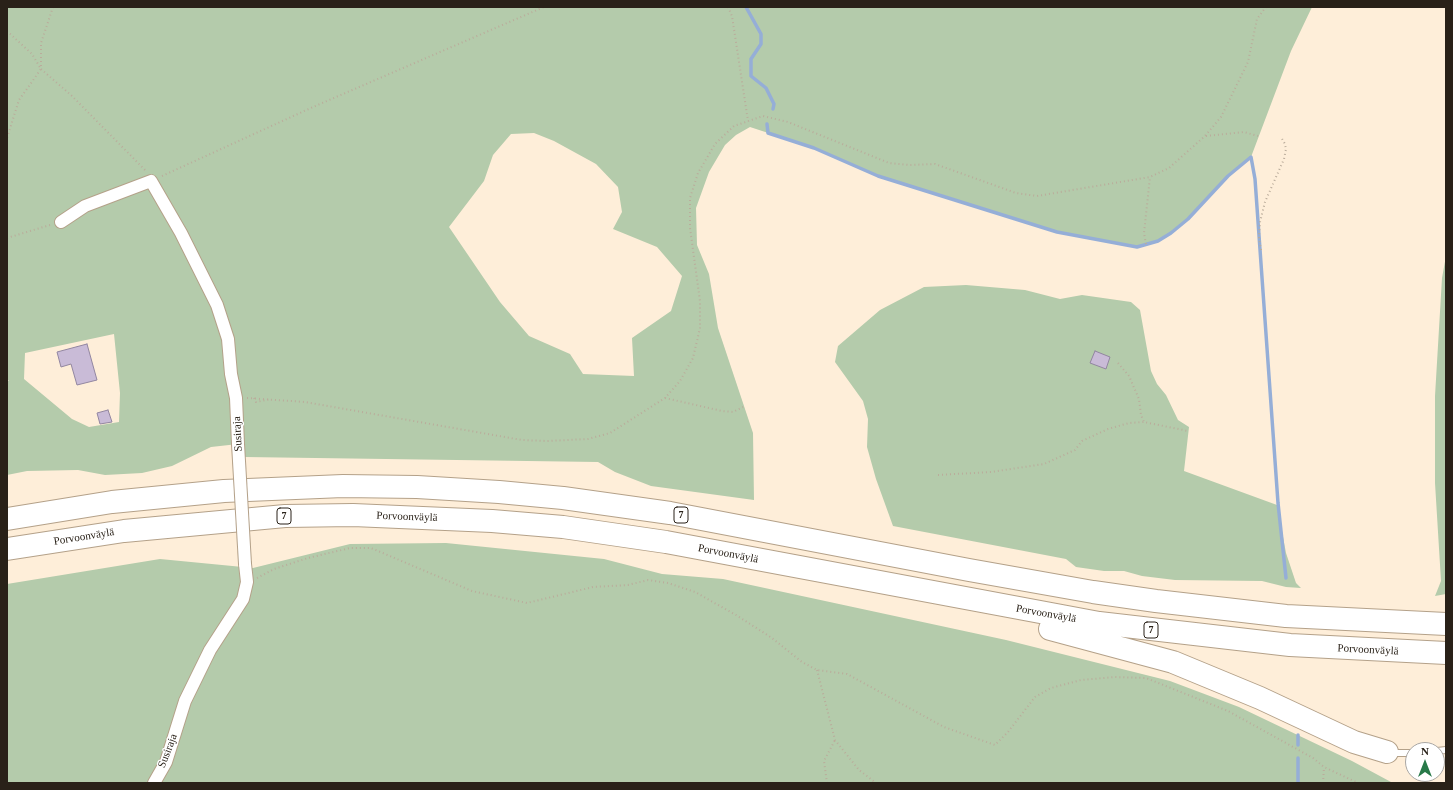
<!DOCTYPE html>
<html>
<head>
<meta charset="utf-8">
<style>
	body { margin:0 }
	#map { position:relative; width:1453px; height:790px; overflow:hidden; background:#feeed9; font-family:"Times New Roman",serif }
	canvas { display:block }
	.frame { position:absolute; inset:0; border:8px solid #292118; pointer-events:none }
	.north { position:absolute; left:1405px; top:742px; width:40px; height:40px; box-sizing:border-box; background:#fff; border:1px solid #a9a6a3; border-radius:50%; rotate:0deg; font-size:11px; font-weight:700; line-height:16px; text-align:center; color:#292118 }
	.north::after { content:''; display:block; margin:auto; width:14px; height:18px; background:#287949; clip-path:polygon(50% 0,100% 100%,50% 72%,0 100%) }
</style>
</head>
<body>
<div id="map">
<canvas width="1453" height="790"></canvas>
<div class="frame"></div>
<div class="north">N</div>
</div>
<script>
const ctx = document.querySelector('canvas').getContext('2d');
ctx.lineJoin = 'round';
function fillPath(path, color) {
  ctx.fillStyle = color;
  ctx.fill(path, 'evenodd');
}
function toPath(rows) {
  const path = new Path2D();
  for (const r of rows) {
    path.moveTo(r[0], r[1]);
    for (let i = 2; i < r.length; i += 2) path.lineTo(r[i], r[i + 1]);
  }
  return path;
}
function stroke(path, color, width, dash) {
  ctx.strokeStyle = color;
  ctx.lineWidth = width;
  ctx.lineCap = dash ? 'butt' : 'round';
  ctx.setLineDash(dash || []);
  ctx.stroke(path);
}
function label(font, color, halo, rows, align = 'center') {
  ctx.font = font + ' "Times New Roman",serif';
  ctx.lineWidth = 3;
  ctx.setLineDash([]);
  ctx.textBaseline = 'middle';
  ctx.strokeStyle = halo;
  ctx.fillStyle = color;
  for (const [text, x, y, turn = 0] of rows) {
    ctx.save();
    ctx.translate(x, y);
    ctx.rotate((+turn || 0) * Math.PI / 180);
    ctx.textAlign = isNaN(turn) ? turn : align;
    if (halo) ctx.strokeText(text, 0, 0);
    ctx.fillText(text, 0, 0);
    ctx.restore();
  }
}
fillPath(toPath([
	[7,7,1312,7,1291,51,1251,157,1228,176,1188,219,1171,233,1158,241,1137,247,1057,232,878,176,814,148,750,127,736,135,725,145,709,172,696,208,697,245,709,274,718,328,753,433,754,500,651,486,615,472,598,462,245,457,242,429,238,444,211,447,172,466,142,473,105,475,78,470,27,471,7,475,7,381,9,381,7,379],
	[534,133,554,141,596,164,618,187,622,212,613,229,657,247,682,276,671,311,632,338,634,376,583,374,570,354,529,336,500,302,449,227,484,181,493,155,511,134],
	[114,334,120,393,119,422,89,427,72,419,24,379,25,353],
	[1446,256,1446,594,1435,596,1441,581,1435,483,1435,396,1442,278],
	[966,285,1025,290,1060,299,1082,295,1131,302,1140,310,1151,371,1157,384,1166,395,1178,420,1189,427,1184,471,1277,505,1286,553,1296,583,1301,588,1286,587,1262,581,1175,580,1142,576,1124,571,1104,571,1076,567,1066,559,893,526,876,479,867,447,868,419,863,401,835,362,838,346,880,310,924,287],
	[446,543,604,559,662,574,723,579,1006,640,1170,681,1239,707,1352,761,1391,782,1397,783,7,783,7,584,160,559,253,568,350,544]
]), '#b4cbab');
stroke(toPath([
	[746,7,761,34,761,44,751,59,751,76,766,88,774,104,773,109],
	[767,124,768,133,814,148,878,176,1057,232,1137,247,1158,241,1171,233,1188,219,1228,176,1251,157,1255,179,1278,503,1286,578],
	[1298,735,1298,745],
	[1298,758,1298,783]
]), '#95aed7', 3.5);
const building = toPath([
	[87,344,97,380,77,385,71,364,61,367,57,352,87,344],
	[1095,351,1110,357,1106,369,1090,363,1095,351],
	[108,410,112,422,100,424,97,413,108,410]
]);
fillPath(building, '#c9bbd7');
stroke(building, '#9286a0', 1);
const service = toPath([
	[1437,751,1446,750],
	[1391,753,1413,753]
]);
const minor = toPath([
	[61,222,85,206,151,181,181,233,217,305,228,339,231,374,236,398,238,444],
	[154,783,166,762,185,701,210,650,243,599,247,582,245,564]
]);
const motorway = toPath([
	[7,519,112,502,224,491,343,486,417,487,499,492,563,498,670,513,969,570,1093,592,1156,601,1286,616,1446,624],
	[7,549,124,531,285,516,353,515,492,521,563,527,666,542,1099,623,1290,645,1446,653],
	[1050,629,1173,662,1260,698,1354,742,1387,752]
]);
stroke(service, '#b4a189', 8);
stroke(minor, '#b4a189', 14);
stroke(motorway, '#b4a189', 24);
stroke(toPath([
	[53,7,41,43,41,69,72,96,146,171],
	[728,7,732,16,748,121],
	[7,31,32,54,41,69,19,100,7,138],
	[1206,136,1244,132,1258,136],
	[162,176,313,107,544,7],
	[7,238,50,225],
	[1146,244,1144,233,1150,177],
	[1261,250,1259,238,1260,222,1265,202,1284,159,1286,149,1285,144,1281,137],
	[1118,363,1129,376,1139,399,1141,415,1144,422,1188,431],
	[247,398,305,402,522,440,547,441,588,439,610,433,665,398,680,381,693,358,700,328,700,301,690,228,690,198,698,173,715,144,734,126,763,116,788,122,889,163,909,165,935,164,1016,193,1037,196,1150,177,1169,168,1205,136,1221,117,1248,62,1257,19,1266,7],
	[254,398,256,402,271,399],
	[665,398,722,411,733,412,743,407],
	[938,475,991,472,1044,464,1075,450,1082,441,1108,429,1129,423,1144,422],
	[257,578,274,569,308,558,350,548,371,548,472,591,527,603,593,587,628,585,648,580,668,583,695,592,736,615,772,638,802,662,817,670,847,674,944,727,995,745,1008,732,1035,697,1051,688,1081,680,1115,677,1146,678,1228,711,1313,758,1324,767,1358,783],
	[817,670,835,740,859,770,876,783],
	[827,783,824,761,835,740],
	[1323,783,1324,767]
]), '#baac9b', 2, [1, 3]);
stroke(service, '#fff', 6);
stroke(minor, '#fff', 12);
stroke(motorway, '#fff', 22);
const minorBridge = toPath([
	[238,444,245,564]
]);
stroke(minorBridge, '#b4a189', 14, []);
stroke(minorBridge, '#fff', 12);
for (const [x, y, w] of [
	[681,515,14],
	[284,516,14],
	[1151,630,14]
]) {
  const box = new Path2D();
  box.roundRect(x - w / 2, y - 8, w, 16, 3);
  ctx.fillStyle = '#fff';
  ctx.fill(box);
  stroke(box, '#292118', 1);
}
label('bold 10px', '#292118', null, [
	["7",681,515],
	["7",284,516],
	["7",1151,630]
]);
label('11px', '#292118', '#fff', [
	["Susiraja",238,434,-93],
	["Porvoonväylä",407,517,2],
	["Porvoonväylä",84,537,-9],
	["Porvoonväylä",728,554,11],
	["Porvoonväylä",1046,614,10],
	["Porvoonväylä",1368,650,3],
	["Susiraja",168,751,-69]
]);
</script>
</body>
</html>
